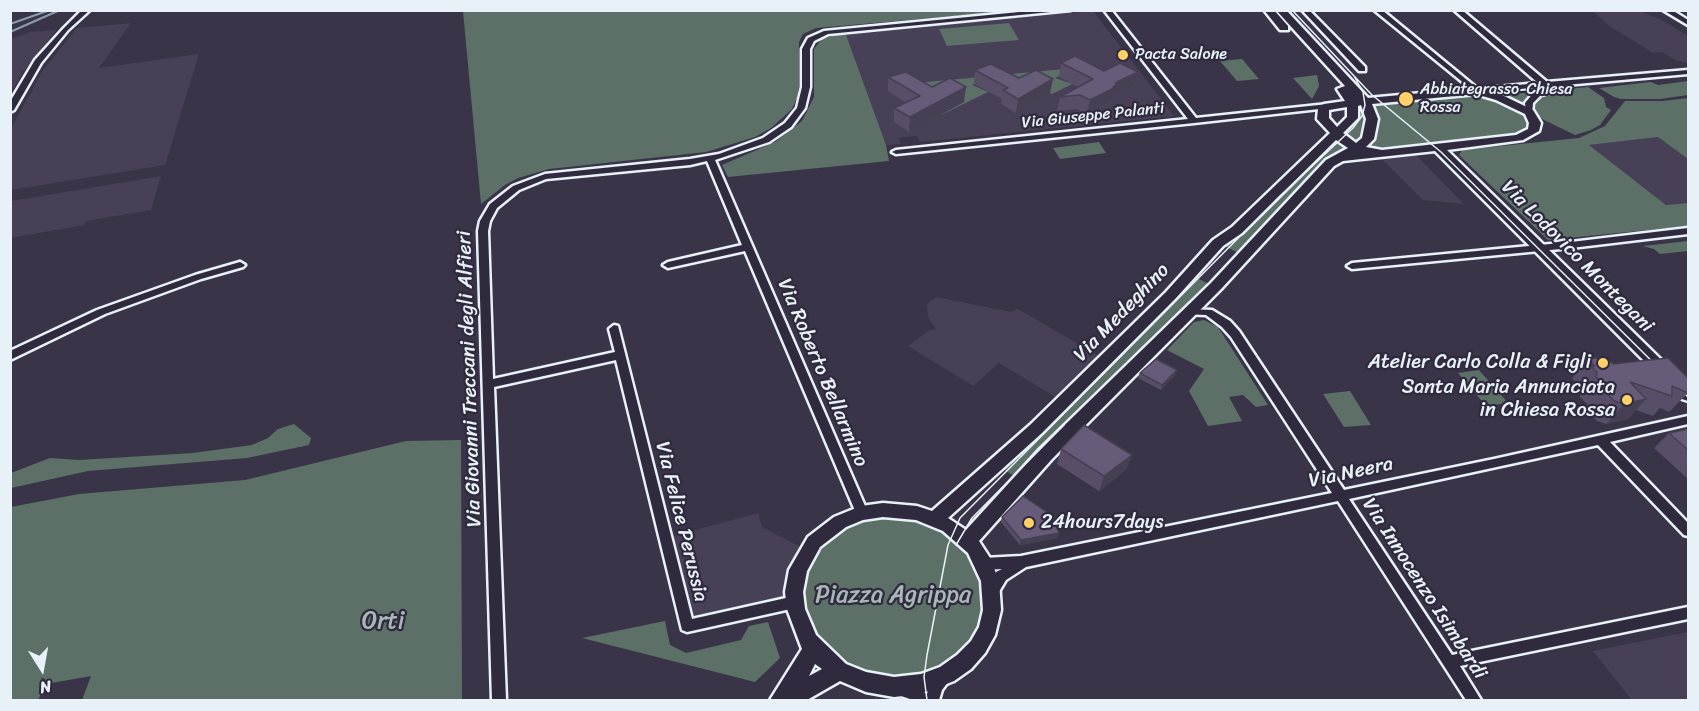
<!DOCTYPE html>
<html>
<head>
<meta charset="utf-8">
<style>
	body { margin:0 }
	#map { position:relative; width:1699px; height:711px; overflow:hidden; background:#3a3449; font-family:Sriracha,sans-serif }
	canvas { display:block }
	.frame { position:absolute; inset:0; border:12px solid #e8f1f8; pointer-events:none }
	.north { position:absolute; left:12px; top:639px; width:60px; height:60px; -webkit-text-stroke:4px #2f2a3d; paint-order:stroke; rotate:169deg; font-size:16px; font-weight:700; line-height:24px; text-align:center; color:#e8f1f8 }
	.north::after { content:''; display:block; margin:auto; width:21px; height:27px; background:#e8f1f8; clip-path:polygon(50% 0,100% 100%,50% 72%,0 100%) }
</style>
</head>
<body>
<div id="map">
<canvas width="1699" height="711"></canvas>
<div class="frame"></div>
<div class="north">N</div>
</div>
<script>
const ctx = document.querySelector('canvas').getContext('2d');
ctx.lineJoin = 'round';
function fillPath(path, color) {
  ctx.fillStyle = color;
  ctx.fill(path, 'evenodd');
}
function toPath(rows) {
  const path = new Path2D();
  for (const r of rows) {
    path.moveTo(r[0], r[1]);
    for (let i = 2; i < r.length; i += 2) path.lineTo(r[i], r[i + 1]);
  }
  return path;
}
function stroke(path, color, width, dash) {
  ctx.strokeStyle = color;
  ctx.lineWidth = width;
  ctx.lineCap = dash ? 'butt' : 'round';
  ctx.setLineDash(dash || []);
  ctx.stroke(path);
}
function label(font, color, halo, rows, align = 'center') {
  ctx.font = font + ' Sriracha,sans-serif';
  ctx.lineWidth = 4.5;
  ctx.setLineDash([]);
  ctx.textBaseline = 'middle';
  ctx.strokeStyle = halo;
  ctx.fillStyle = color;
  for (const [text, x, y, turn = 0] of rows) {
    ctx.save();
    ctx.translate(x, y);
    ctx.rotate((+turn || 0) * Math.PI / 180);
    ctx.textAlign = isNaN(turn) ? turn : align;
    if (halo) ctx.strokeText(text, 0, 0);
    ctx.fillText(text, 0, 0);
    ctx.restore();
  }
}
fillPath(toPath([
	[1093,11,1174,116,920,142,917,136,899,138,901,144,886,145,845,32],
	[1593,11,1639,11,1662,20,1688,36,1688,63,1675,60,1662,52,1653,53,1608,25],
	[131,23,99,68,199,54,165,165,11,190,11,129,43,70,77,28],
	[56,30,22,73,11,93,11,39,30,32],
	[1658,137,1688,159,1688,203,1666,205,1588,145],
	[1412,151,1462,202,1464,204,1423,200,1378,155],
	[161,176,151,210,86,221,84,225,11,238,11,201],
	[936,297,1011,312,1018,309,1106,360,1064,402,999,363,973,386,908,346,928,331,936,329,928,317,927,304],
	[758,513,762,527,808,551,795,602,687,626,666,538],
	[1688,632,1688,700,1632,700,1593,651]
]), '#474057');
fillPath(toPath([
	[463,11,463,10,1013,11,816,28,803,34,799,42,799,87,797,98,792,109,771,128,755,137,706,152,549,169,518,178,505,185,481,204],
	[1009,23,1019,40,947,46,939,29],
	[845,32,886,145,889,161,728,177,722,165,775,142,802,121,814,97,814,49,822,39],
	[1242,59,1259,79,1237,81,1220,61],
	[1065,69,1066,72,1055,78,1072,84,1052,94,1034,84,989,76],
	[1317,75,1319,86,1312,99,1293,78],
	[980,77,982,80,972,85,988,92,941,115,905,84],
	[1688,81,1688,95,1660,99,1621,99,1614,97,1599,88,1651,82,1658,85],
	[1588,87,1604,98,1606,107,1611,110,1600,125,1591,130,1575,135,1544,120,1537,115,1534,108,1536,101,1541,95,1549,91],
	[1537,89,1539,90,1526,98,1525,106,1491,93],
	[1468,94,1489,97,1520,110,1529,120,1529,128,1522,135,1387,150,1365,149,1377,132,1376,116,1372,103],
	[1688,98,1688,159,1658,137,1589,145,1666,205,1688,203,1688,226,1548,240,1459,155,1462,150,1579,138,1605,126,1625,101,1663,101],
	[1362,105,1368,119,1363,137,1355,143,1341,133,1356,119,1358,106],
	[1333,141,1347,150,1241,254,1224,246],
	[1099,142,1106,153,1060,159,1053,148],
	[1688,241,1688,251,1660,254,1654,249,1643,246],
	[1193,276,1211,285,1185,307,1039,455,1020,480,1000,467],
	[1204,320,1218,327,1268,405,1256,407,1243,395,1229,397,1242,421,1208,426,1189,391,1204,369,1167,350,1194,322],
	[1479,370,1508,403,1486,406,1458,373],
	[1350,391,1371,425,1344,427,1323,394],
	[294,424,311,438,309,445,247,458,88,471,11,488,11,473,50,458,79,460,193,453,252,445,268,438,278,429],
	[461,440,462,700,82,700,91,676,46,684,38,700,11,700,11,507,79,494,245,480,406,441],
	[899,515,926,521,950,534,966,549,978,568,984,589,984,611,977,632,963,651,944,666,920,675,889,678,859,671,833,656,814,635,803,610,802,584,810,560,825,539,847,524,872,516],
	[665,621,670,645,686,653,741,640,749,626,768,622,780,658,755,682,582,638]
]), '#5c7068');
stroke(toPath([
	[10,24,50,10],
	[10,32,60,10]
]), '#8b9cab', 2);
const street = toPath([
	[82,10,90,10,68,30,41,63,14,110,10,112,10,102,35,60,64,28,82,10],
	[1040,10,1071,10,828,34,814,41,810,49,810,87,805,108,791,127,769,142,715,160,868,513,866,517,862,518,858,517,856,513,745,251,668,268,663,265,668,262,742,245,707,161,690,165,546,179,519,190,497,208,490,221,488,231,493,379,615,352,609,329,614,325,618,326,692,619,795,596,800,598,802,602,800,606,795,608,687,632,682,630,616,360,494,387,506,700,492,700,478,231,480,221,490,204,513,186,545,174,690,159,719,154,763,138,785,123,797,108,802,87,802,49,808,38,824,31,1040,10],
	[1104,10,1111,10,1196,118,1328,104,1332,106,1328,108,1194,123,896,154,892,152,896,150,1188,119,1104,10],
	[1302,10,1309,10,1365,67,1365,71,1359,71,1302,10],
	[1374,10,1382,10,1478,89,1538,83,1454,10,1462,10,1547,82,1688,70,1688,74,1476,93,1374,10],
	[1663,10,1672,10,1688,20,1688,25,1663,10],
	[1554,87,1557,87,1557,91,1541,95,1533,103,1532,114,1526,114,1525,103,1535,91,1554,87],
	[1688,228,1688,234,1571,248,1352,269,1347,266,1352,263,1571,242,1688,228],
	[240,262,245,265,243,267,201,279,105,314,10,360,10,351,97,310,195,275,240,262],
	[1188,309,1212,310,1230,321,1239,331,1344,490,1494,459,1688,416,1688,424,1610,442,1688,523,1688,536,1684,535,1598,445,1349,499,1452,655,1688,607,1688,619,1460,666,1481,700,1466,700,1338,501,1026,567,1006,580,997,595,992,597,987,595,985,591,987,587,996,572,1002,569,984,570,979,568,978,564,979,560,984,558,1021,556,1332,493,1231,337,1222,327,1206,315,1184,314,1183,312,1184,310,1188,309],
	[944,671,949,673,951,678,942,690,939,700,913,700,898,695,896,690,898,685,903,683,927,694,931,681,939,673,944,671]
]);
const secondary = toPath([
	[1264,10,1274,10,1288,26,1288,30,1280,30,1264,10],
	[1276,10,1286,10,1368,98,1476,88,1504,96,1533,110,1541,123,1539,131,1523,140,1447,150,1688,386,1688,401,1682,399,1435,151,1343,161,1334,166,1221,289,1052,459,979,541,990,558,999,581,1001,610,995,635,985,653,971,669,954,681,921,694,894,697,866,692,840,681,807,700,770,700,802,649,787,609,785,592,789,570,808,537,834,517,861,506,883,503,917,506,932,511,1030,425,1166,292,1213,240,1232,227,1330,133,1317,119,1318,109,1324,104,1345,101,1337,89,1345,86,1276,10],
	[1476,94,1496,100,1525,114,1529,123,1528,129,1516,135,1382,150,1366,147,1374,139,1378,119,1372,104,1476,94],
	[1361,105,1366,119,1362,138,1356,143,1343,133,1358,118,1358,106,1361,105],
	[1347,107,1347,117,1337,127,1329,118,1329,110,1347,107],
	[1336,140,1348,148,1326,160,1211,283,1040,449,966,530,948,518,1042,433,1176,298,1223,246,1242,233,1336,140],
	[883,517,916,520,943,531,968,553,981,581,983,610,979,627,971,641,957,655,940,667,921,674,894,677,866,672,846,664,816,635,805,609,803,592,807,571,820,547,846,527,863,520,883,517],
	[815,664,822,669,809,676,815,664]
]);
stroke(street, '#e8f1f8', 5);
stroke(secondary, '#e8f1f8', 5);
fillPath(street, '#2f2a3d');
fillPath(secondary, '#2f2a3d');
stroke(toPath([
	[1292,10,1371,94,1441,152,1688,397],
	[956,545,972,518,1064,425],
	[927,700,924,677,927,655,948,545,960,518,1281,195,1353,128,1362,116,1365,105,1363,92,1354,76]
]), '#e8f1f8', 1.5);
fillPath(toPath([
	[1061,63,1104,71,1138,72,1135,86,1115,95,1114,98,1112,100,1111,102,1087,114,1077,109,1057,111,1060,97,1078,87,1059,77],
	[975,70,1019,78,1050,93,1016,113,1001,104,1002,99,974,84],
	[888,77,932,87,964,102,909,132,894,122,894,108,906,103,888,91],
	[1588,359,1613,364,1688,393,1669,412,1660,408,1653,416,1636,410,1628,419,1606,424,1597,421,1589,412,1587,404,1580,397,1580,392,1575,386,1577,384,1572,378],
	[1177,370,1175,375,1161,390,1138,378,1140,373],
	[1689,429,1689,480,1654,448,1669,433],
	[1061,449,1127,469,1099,491,1057,464],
	[1002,517,1059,520,1057,525,1056,526,1058,538,1020,545,1001,522]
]), '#584e67');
fillPath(toPath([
	[1138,72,1135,86,1115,95,1114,98,1112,100,1111,102,1087,114,1090,100,1115,83],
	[1053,79,1050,93,1016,113,1018,99],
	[966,87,964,102,909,132,910,117],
	[1177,370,1175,375,1161,390,1162,385],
	[1646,399,1628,419,1606,424,1624,404],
	[1132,455,1127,469,1099,491,1104,476],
	[1059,533,1058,538,1020,545,1021,540]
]), '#474054');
const building = toPath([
	[1075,56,1104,71,1120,63,1138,72,1115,83,1118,84,1113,87,1114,88,1090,100,1080,95,1060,97,1093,79,1061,63,1075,56],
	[991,64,1019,78,1036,70,1053,79,1018,99,1003,90,1008,88,975,70,991,64],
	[906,72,932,87,950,78,966,87,910,117,894,108,920,96,888,77,906,72],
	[1605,357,1613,364,1668,358,1689,379,1688,393,1672,386,1672,396,1630,382,1646,399,1624,404,1614,401,1606,392,1604,384,1596,377,1597,372,1591,366,1595,366,1588,359,1605,357],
	[1156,359,1177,370,1162,385,1140,373,1156,359],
	[1084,425,1132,455,1104,476,1061,449,1084,425],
	[1689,429,1689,451,1669,433,1689,429],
	[1023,496,1059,520,1055,523,1059,533,1021,540,1002,517,1023,496]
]);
fillPath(building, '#665b78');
stroke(building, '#474054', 1.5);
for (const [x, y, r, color] of [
	[1123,55,6,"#ffd166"],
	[1406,99,8,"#ffd166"],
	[1603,363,6,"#ffd166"],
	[1627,400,6,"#ffd166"],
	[1029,523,6,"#ffd166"]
]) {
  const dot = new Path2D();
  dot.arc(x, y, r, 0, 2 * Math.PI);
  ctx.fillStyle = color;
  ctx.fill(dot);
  stroke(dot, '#2f2a3d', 2);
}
label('16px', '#e8f1f8', '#2f2a3d', [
	["Pacta Salone",1135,55],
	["Abbiategrasso-Chiesa",1420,90],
	["Rossa",1420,108]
], 'left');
label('16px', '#e8f1f8', '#2f2a3d', [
	["Via Giuseppe Palanti",1093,116,-6]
]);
label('20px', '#e8f1f8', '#2f2a3d', [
	["Via Lodovico Montegani",1577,257,45],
	["Via Medeghino",1122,313,-46],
	["Via Roberto Bellarmino",822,373,67],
	["Via Giovanni Treccani degli Alfieri",470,379,-92],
	["Via Neera",1351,473,-12],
	["Via Felice Perussia",681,522,76],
	["Via Innocenzo Isimbardi",1424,589,57]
]);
label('20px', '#e8f1f8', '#2f2a3d', [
	["Atelier Carlo Colla & Figli",1591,363],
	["Santa Maria Annunciata",1615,388],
	["in Chiesa Rossa",1615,411],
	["24hours7days",1041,523,"left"]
], 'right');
label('24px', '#a9b7b7', '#2f2a3d', [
	["Piazza Agrippa",893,596],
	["Orti",383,622]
]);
</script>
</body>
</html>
